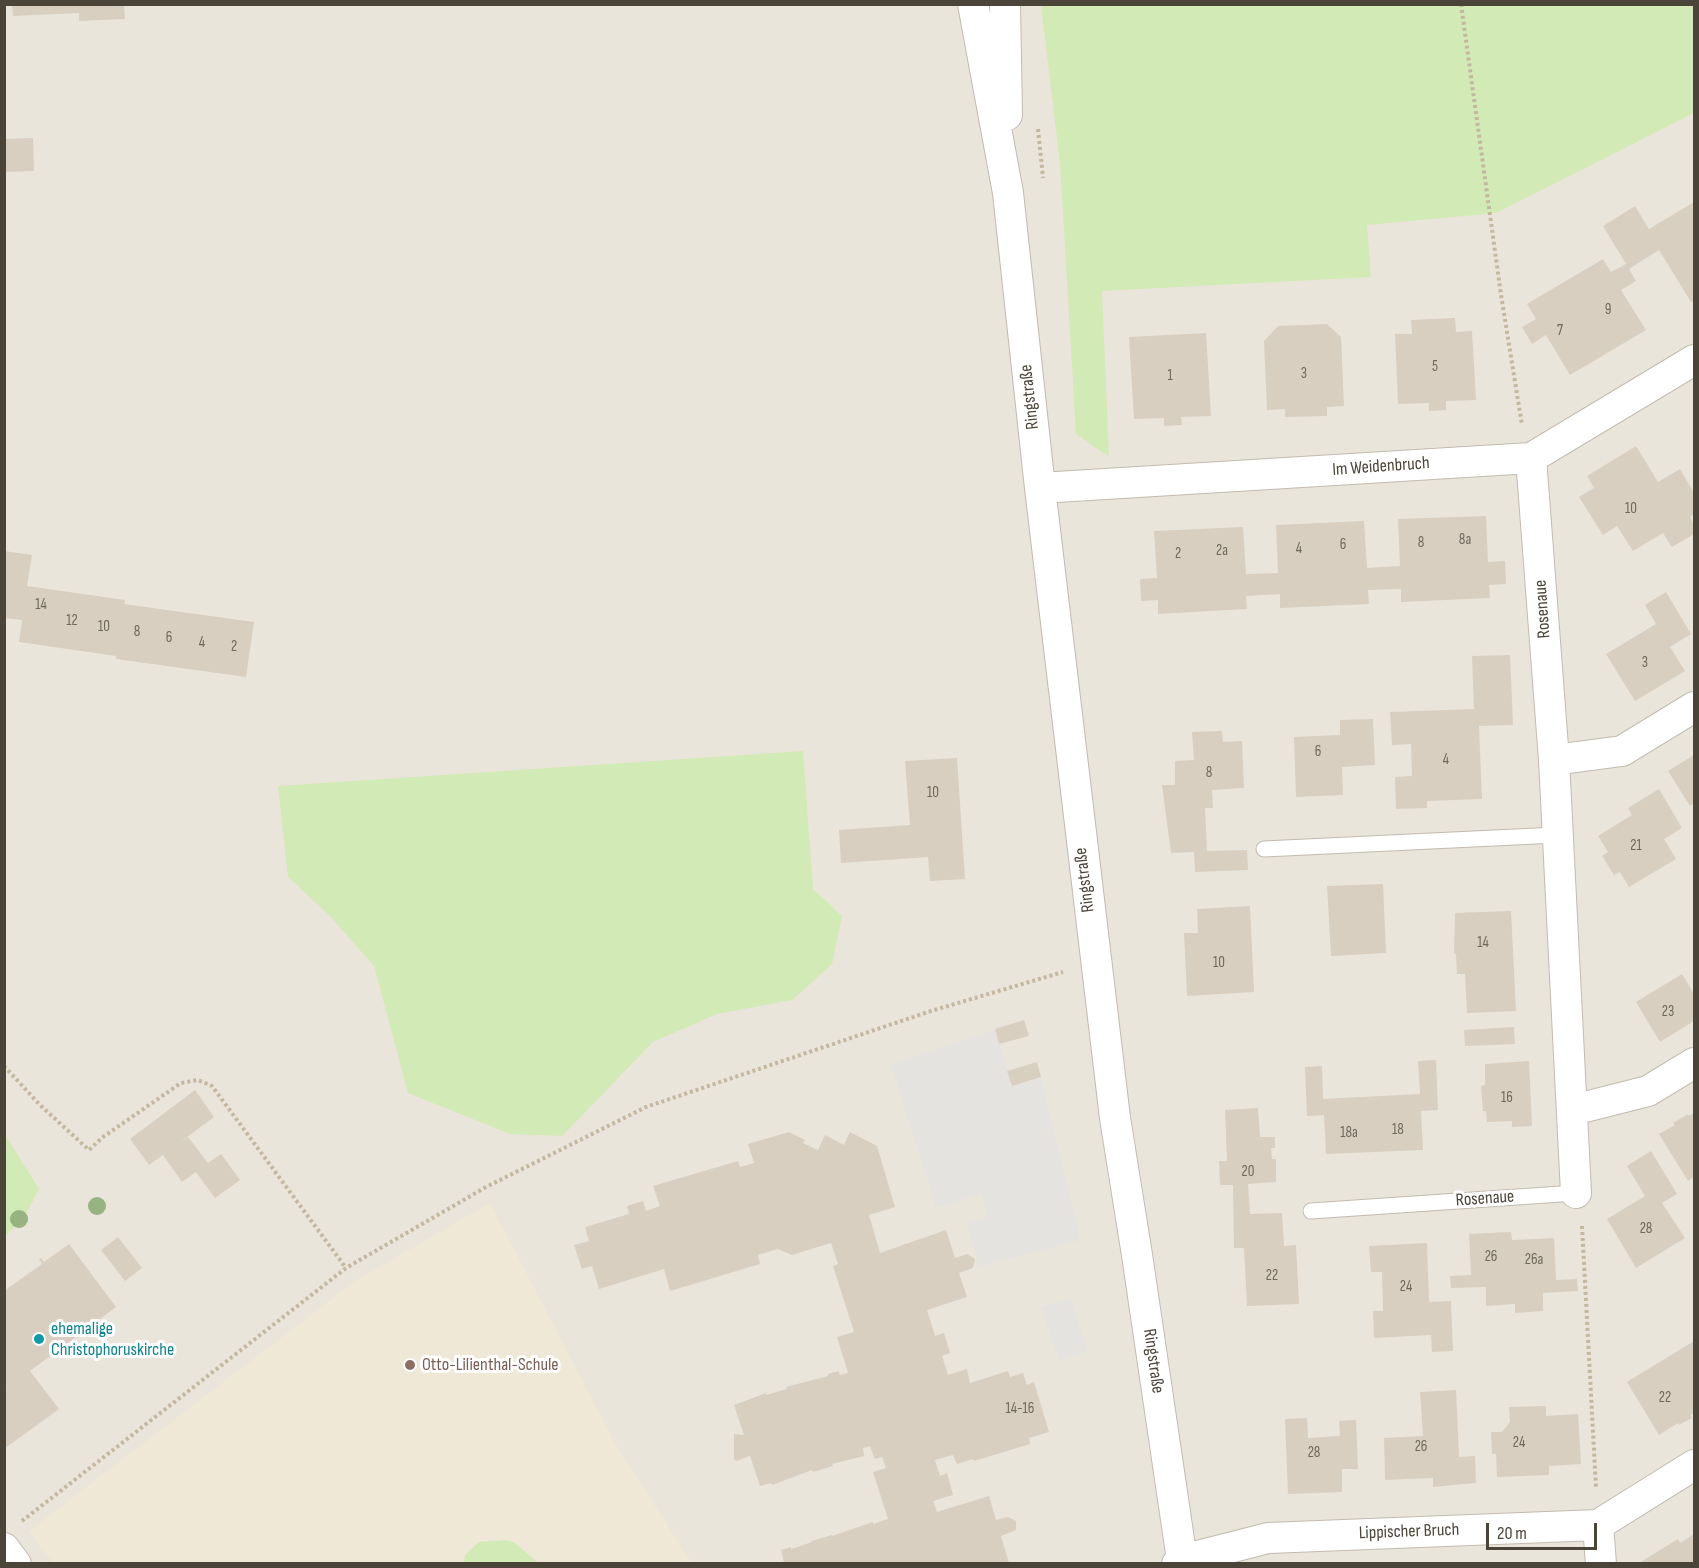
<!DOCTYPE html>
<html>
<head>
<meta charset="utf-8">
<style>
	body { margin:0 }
	#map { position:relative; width:1699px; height:1568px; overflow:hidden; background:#f6f3ec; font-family:"Sofia Sans Condensed",sans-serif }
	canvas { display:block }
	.frame { position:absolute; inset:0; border:6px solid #4b4439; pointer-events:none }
	.scale { position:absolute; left:1486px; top:1523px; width:111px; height:27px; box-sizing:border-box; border:3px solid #4b4439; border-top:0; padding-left:8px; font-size:18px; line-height:21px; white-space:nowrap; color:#4b4439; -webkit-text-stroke:4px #fff; paint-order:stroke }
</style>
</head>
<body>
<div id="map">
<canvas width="1699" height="1568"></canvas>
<div class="frame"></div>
<div class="scale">20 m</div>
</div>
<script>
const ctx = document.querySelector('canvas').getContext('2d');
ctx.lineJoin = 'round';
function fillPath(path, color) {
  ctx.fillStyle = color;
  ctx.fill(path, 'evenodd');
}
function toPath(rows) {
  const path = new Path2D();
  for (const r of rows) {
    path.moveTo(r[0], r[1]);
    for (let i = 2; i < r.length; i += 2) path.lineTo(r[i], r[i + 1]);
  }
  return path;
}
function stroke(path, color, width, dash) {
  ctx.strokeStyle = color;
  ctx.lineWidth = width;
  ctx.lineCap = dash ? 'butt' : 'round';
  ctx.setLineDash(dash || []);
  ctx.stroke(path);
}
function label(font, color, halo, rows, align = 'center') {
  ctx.font = font + ' "Sofia Sans Condensed",sans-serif';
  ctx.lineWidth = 6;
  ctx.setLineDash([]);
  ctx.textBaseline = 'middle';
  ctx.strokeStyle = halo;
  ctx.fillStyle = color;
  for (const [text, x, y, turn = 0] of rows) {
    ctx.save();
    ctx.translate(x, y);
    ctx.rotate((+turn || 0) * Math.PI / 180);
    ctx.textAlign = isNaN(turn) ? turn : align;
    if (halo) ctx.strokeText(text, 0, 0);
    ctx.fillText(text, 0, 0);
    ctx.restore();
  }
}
fillPath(toPath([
	[5,5,1694,5,1694,1563,5,1563]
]), '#eae5da');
fillPath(toPath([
	[490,1203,618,1449,692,1563,53,1563,29,1531,355,1281]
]), '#efe8d6');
fillPath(toPath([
	[1041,5,1694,5,1694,113,1496,213,1367,225,1371,277,1102,291,1109,457,1076,434,1060,163],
	[803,751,813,889,842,916,832,964,792,1000,717,1014,653,1042,562,1136,510,1134,408,1093,374,966,330,916,288,877,278,786],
	[4,1133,39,1189,24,1218,5,1236],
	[506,1540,515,1543,538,1563,464,1563,465,1555,479,1542]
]), '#d2eab5');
fillPath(toPath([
	[995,1029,1012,1086,1041,1077,1080,1240,979,1267,967,1223,988,1216,982,1194,936,1207,891,1065],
	[1070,1298,1088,1351,1059,1361,1041,1307]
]), '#e5e3e0');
fillPath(toPath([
	[12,4,124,4,125,19,79,21,79,13,13,16],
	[33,138,34,171,4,172,4,139],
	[1694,202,1694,300,1691,302,1659,250,1629,269,1636,281,1621,290,1646,330,1570,375,1546,335,1532,344,1522,327,1536,319,1527,304,1603,259,1611,272,1626,264,1603,226,1635,206,1649,229],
	[1455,318,1456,332,1472,331,1476,400,1446,401,1446,410,1429,411,1429,403,1398,404,1395,334,1412,334,1411,320],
	[1327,324,1341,337,1344,406,1327,407,1327,416,1285,417,1285,409,1267,410,1264,341,1278,326],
	[1206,333,1211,416,1181,417,1182,425,1164,426,1164,418,1134,419,1129,337],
	[1636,446,1658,482,1680,469,1694,493,1694,514,1690,517,1694,525,1694,534,1672,547,1663,533,1633,551,1617,526,1603,535,1579,497,1594,488,1587,476],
	[1486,516,1488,562,1505,561,1506,584,1489,585,1490,598,1401,602,1401,589,1368,590,1369,604,1280,608,1280,594,1246,596,1247,609,1158,614,1158,600,1141,601,1140,579,1157,578,1154,531,1243,527,1246,574,1278,573,1276,525,1364,521,1367,568,1383,567,1400,566,1398,519],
	[4,551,32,555,27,586,125,600,124,604,254,622,246,677,116,659,116,656,19,642,22,620,4,618],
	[1666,592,1691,634,1670,647,1685,671,1635,701,1606,654,1656,624,1645,605],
	[1510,655,1513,725,1479,726,1482,799,1427,801,1427,808,1396,809,1395,777,1412,776,1411,744,1392,745,1390,712,1474,709,1472,656],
	[1373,719,1375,765,1342,767,1343,795,1296,797,1294,737,1340,735,1340,720],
	[1222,731,1223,742,1242,741,1244,788,1212,790,1213,808,1205,808,1207,851,1247,850,1248,870,1195,872,1194,852,1171,853,1162,785,1175,785,1175,761,1194,760,1192,732],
	[1694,755,1694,803,1690,806,1668,771],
	[957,758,965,879,930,881,928,857,841,863,839,830,910,825,905,761],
	[1659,789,1682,828,1664,839,1676,859,1629,887,1620,872,1614,875,1602,856,1608,852,1598,836,1632,815,1628,808],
	[1383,884,1386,953,1331,956,1327,886],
	[1250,906,1254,992,1187,996,1184,933,1198,933,1197,909],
	[1511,911,1516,1011,1467,1013,1465,974,1457,974,1456,954,1454,954,1455,913],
	[1682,974,1694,994,1694,1021,1660,1042,1636,1002],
	[1024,1020,1029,1036,999,1044,995,1029],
	[1514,1027,1515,1044,1465,1046,1464,1030],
	[1436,1060,1438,1110,1421,1111,1423,1150,1326,1154,1324,1115,1307,1116,1305,1067,1322,1066,1323,1099,1420,1094,1418,1061],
	[1529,1061,1532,1126,1512,1127,1512,1121,1487,1122,1486,1111,1483,1111,1481,1086,1485,1085,1485,1064],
	[1037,1062,1041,1077,1012,1086,1007,1071],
	[195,1090,214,1117,179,1143,188,1137,208,1163,221,1154,240,1180,215,1198,196,1172,182,1182,163,1155,149,1165,130,1139],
	[1258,1108,1260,1137,1275,1137,1275,1148,1271,1148,1272,1159,1276,1159,1276,1182,1248,1184,1250,1214,1282,1213,1284,1246,1296,1245,1299,1304,1247,1306,1244,1248,1234,1248,1233,1185,1220,1185,1219,1161,1227,1161,1225,1110],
	[1694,1113,1694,1177,1688,1181,1659,1134,1675,1125,1673,1123,1688,1114,1689,1116],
	[789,1132,805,1140,803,1143,818,1150,825,1135,844,1145,850,1132,877,1146,895,1207,869,1215,880,1253,946,1230,955,1258,967,1254,975,1259,973,1268,959,1273,967,1297,927,1310,935,1336,944,1333,950,1353,942,1356,948,1375,967,1369,970,1383,1008,1371,1010,1377,1023,1373,1027,1385,1034,1382,1049,1432,1029,1438,1030,1444,974,1461,973,1459,957,1464,953,1455,935,1460,940,1476,947,1473,953,1495,933,1501,937,1512,989,1496,996,1520,1008,1517,1016,1521,1016,1530,1001,1536,1009,1563,784,1563,781,1550,791,1547,791,1549,812,1542,811,1541,832,1535,832,1536,873,1522,873,1524,888,1519,873,1472,886,1468,882,1457,875,1459,870,1446,863,1448,864,1456,832,1464,833,1466,813,1472,812,1470,772,1485,771,1483,760,1486,750,1456,736,1461,734,1459,734,1434,744,1435,734,1405,766,1393,766,1395,787,1389,786,1387,828,1376,828,1374,838,1371,840,1375,848,1373,837,1337,854,1332,833,1266,838,1264,831,1243,792,1255,778,1249,758,1255,760,1264,670,1291,664,1269,599,1289,592,1266,582,1269,574,1245,589,1241,585,1227,629,1214,627,1206,643,1201,646,1211,660,1206,653,1186,738,1161,740,1167,754,1163,748,1144],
	[1651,1151,1677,1194,1662,1203,1685,1238,1636,1268,1607,1219,1645,1196,1627,1166],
	[1511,1232,1512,1240,1554,1238,1556,1280,1577,1279,1578,1291,1543,1293,1543,1311,1515,1313,1515,1304,1486,1306,1486,1287,1451,1288,1450,1276,1471,1275,1469,1234],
	[118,1237,142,1268,125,1281,101,1250],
	[1427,1243,1429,1302,1451,1301,1453,1351,1432,1352,1431,1335,1374,1338,1373,1311,1383,1311,1382,1272,1371,1272,1369,1246],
	[69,1244,116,1307,30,1371,59,1409,4,1449,4,1388,7,1387,4,1384,4,1291,42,1264,39,1259,41,1258,44,1262],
	[1694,1341,1694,1413,1690,1415,1692,1418,1679,1425,1678,1423,1659,1435,1627,1382],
	[1456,1390,1459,1457,1475,1456,1476,1483,1433,1487,1433,1478,1385,1480,1384,1438,1423,1436,1420,1392],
	[1546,1406,1546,1416,1578,1414,1581,1464,1549,1466,1549,1475,1497,1477,1496,1454,1492,1454,1491,1432,1502,1432,1510,1422,1509,1407],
	[1307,1418,1308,1438,1340,1436,1339,1421,1356,1420,1358,1469,1342,1469,1342,1492,1288,1494,1285,1419],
	[1694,1534,1694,1563,1639,1563,1678,1539,1680,1543]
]), '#d8cfc1');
const lane = toPath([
	[1264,849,1557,835],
	[1311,1211,1576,1193]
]);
const street = toPath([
	[973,4,1008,193,1040,488,1115,1118,1137,1255,1182,1560,1185,1564],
	[1005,4,1007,115],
	[1531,458,1554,760,1576,1193],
	[1040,488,1531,458,1694,360],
	[1554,760,1622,751,1694,707],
	[1573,1110,1648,1091,1694,1063],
	[1598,1525,1601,1564],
	[4,1548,16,1564],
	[1177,1564,1182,1560,1268,1538,1598,1525,1694,1465]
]);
stroke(lane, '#c2bbae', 17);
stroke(street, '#c2bbae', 32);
stroke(toPath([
	[1461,4,1501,295,1522,425],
	[1038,129,1043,178],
	[4,1066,40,1105,89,1150,103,1137,181,1083,198,1080,212,1086,346,1268],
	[1582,1226,1596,1488],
	[22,1521,346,1268,486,1187,646,1107,931,1011,1063,972]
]), '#c4b79f', 4, [3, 3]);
stroke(lane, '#fff', 15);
stroke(street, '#fff', 30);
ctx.fillStyle = '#97b381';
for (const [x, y] of [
	[97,1206],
	[19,1219]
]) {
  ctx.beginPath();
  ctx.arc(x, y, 9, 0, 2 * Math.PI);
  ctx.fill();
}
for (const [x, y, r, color] of [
	[39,1339,6,"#0f9aa8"],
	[410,1365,6,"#8d6e63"]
]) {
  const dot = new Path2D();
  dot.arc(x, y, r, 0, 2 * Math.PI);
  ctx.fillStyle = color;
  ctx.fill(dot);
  stroke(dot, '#fff', 2);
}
label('15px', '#6e675b', null, [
	["9",1608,310],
	["7",1560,331],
	["5",1435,367],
	["3",1304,374],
	["1",1170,376],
	["10",1631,509],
	["8a",1465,540],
	["8",1421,543],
	["6",1343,545],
	["4",1299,549],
	["2a",1222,551],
	["2",1178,554],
	["14",41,605],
	["12",72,621],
	["10",104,627],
	["8",137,632],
	["6",169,638],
	["4",202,643],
	["2",234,647],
	["3",1645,663],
	["6",1318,752],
	["4",1446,760],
	["8",1209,773],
	["10",933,793],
	["21",1636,846],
	["14",1483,943],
	["10",1219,963],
	["23",1668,1012],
	["16",1507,1098],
	["18",1398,1130],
	["18a",1349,1133],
	["20",1248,1172],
	["28",1646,1229],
	["26",1491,1257],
	["26a",1534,1260],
	["22",1272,1276],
	["24",1406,1287],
	["22",1665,1398],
	["14-16",1020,1409],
	["24",1519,1443],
	["26",1421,1447],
	["28",1314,1453]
]);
label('18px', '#4b4439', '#fff', [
	["Ringstraße",1030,397,-96],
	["Im Weidenbruch",1381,467,-4],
	["Rosenaue",1543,609,-94],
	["Ringstraße",1085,880,-97],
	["Rosenaue",1485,1199,-4],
	["Ringstraße",1153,1361,82],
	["Lippischer Bruch",1409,1532,-2]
]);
label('18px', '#0d838f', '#fff', [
	["ehemalige",51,1329],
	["Christophoruskirche",51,1350]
], 'left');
label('18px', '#785e54', '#fff', [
	["Otto-Lilienthal-Schule",422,1365]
], 'left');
</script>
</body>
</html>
